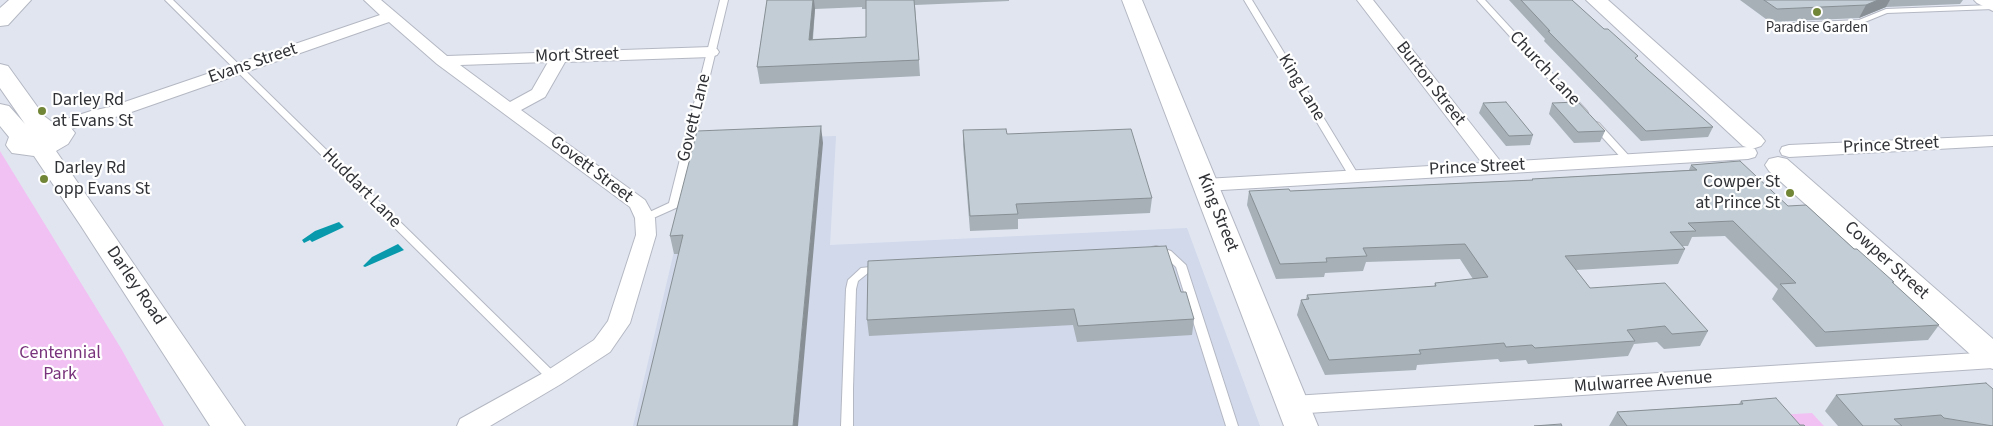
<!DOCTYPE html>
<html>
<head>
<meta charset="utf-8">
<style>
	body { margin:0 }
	canvas { display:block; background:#e0e5f0 }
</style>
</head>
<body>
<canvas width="1993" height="426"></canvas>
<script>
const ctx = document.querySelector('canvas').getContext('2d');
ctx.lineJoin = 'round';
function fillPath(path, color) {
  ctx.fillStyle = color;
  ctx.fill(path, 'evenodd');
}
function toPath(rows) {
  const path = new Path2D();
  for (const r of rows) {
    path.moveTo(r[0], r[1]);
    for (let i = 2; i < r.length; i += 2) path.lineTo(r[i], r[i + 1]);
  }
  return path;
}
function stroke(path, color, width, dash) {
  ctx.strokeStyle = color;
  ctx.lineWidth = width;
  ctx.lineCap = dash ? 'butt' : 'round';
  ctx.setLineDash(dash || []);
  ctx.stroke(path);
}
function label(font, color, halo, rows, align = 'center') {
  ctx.font = font + ' "Source Sans 3",sans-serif';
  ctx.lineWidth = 4.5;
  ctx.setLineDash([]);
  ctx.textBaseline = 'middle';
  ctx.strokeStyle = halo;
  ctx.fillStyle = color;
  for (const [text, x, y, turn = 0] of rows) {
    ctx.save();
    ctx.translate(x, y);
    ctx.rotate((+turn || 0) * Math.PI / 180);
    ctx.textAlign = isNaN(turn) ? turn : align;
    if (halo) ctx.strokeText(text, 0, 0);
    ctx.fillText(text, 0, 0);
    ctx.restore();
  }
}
fillPath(toPath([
	[836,136,830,245,1187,228,1260,426,633,426,700,141]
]), '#d1d9eb');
fillPath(toPath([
	[0,151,122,350,164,426,0,426],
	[1812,413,1824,426,1788,426,1778,415]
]), '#f2c1f3');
fillPath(toPath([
	[339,222,344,227,312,242,310,240,304,243,302,240,315,231],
	[398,244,404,250,365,267,363,266,372,257]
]), '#089aac');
const lane = toPath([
	[165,0,173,0,557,375,559,378,557,381,553,382,549,381,165,0],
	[720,0,728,0,679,205,678,207,649,220,641,220,640,218,641,216,669,203,720,0],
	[1244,0,1252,0,1359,176,1357,178,1354,179,1349,176,1244,0],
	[1477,0,1485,0,1587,111,1588,113,1587,115,1581,115,1477,0],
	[1993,5,1993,9,1887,13,1860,24,1771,28,1767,26,1771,24,1859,20,1886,9,1993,5],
	[1596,122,1599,123,1630,157,1632,159,1630,161,1624,161,1593,127,1592,125,1596,122],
	[1156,246,1171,251,1186,265,1238,426,1226,426,1176,267,1163,255,1152,251,1151,249,1152,247,1156,246],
	[880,266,884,267,885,269,884,271,868,273,858,281,856,289,853,388,853,426,841,426,846,289,848,280,861,268,880,266]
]);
const street = toPath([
	[364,0,381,0,447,56,711,47,717,49,719,52,717,55,711,57,565,62,545,97,521,110,645,200,655,218,656,235,630,323,610,352,561,384,490,426,457,426,460,419,545,372,594,340,608,321,636,235,635,218,630,207,437,64,389,22,120,116,100,120,54,134,48,133,45,129,48,125,91,111,110,107,380,15,364,0],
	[548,62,532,90,510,102,460,65,548,62],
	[1357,0,1373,0,1501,162,1748,147,1755,149,1757,153,1755,157,1748,159,1205,191,1198,189,1195,185,1198,181,1205,179,1482,163,1357,0],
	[1974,0,1993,0,1993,11,1977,3,1974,0],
	[1993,136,1993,146,1789,157,1782,155,1780,151,1782,147,1789,145,1993,136],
	[1993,352,1993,368,1293,414,1284,412,1281,405,1284,398,1293,396,1993,352]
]);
const secondary = toPath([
	[9,0,31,0,8,25,0,26,0,8,9,0],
	[1122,0,1142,0,1318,426,1284,426,1122,0],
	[1586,0,1608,0,1761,136,1765,141,1761,146,1752,149,1743,146,1586,0],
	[0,64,8,66,44,116,52,122,68,124,75,133,68,144,56,151,245,426,210,426,81,226,34,156,12,153,8,148,6,145,9,137,0,126,0,104,9,106,25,124,0,88,0,64],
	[1778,157,1787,159,1993,339,1993,369,1982,365,1769,171,1765,165,1769,159,1778,157]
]);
stroke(lane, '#b4b8c3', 2);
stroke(street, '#b4b8c3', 2);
stroke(secondary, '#b4b8c3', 2);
fillPath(lane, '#fff');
fillPath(street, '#fff');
fillPath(secondary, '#fff');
fillPath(toPath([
	[767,0,1009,0,1009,1,915,5,920,76,760,84,757,67],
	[862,7,862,9,866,9,866,37,813,39,815,9],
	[1509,0,1572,0,1648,70,1713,127,1708,137,1641,141,1544,41,1545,39],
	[1740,0,1963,0,1960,4,1886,7,1859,18,1770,22],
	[1483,103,1533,135,1530,145,1506,146,1479,113],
	[1552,103,1605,131,1600,142,1574,143,1549,114],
	[963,130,1007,134,1152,198,1150,213,1018,219,1018,229,970,231,963,145],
	[823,143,678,254,674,254,670,236],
	[1691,165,1788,206,1854,249,1894,282,1893,283,1939,325,1928,340,1816,347,1772,299,1778,289,1725,236,1692,237,1688,246,1682,246,1685,249,1678,264,1576,270,1590,288,1708,331,1700,346,1664,349,1657,342,1634,344,1628,356,1528,364,1526,360,1500,362,1498,359,1417,365,1416,370,1325,375,1297,315,1301,300,1306,299,1307,295,1434,287,1435,283,1473,279,1460,259,1366,262,1363,271,1325,273,1324,277,1276,279,1247,205,1249,191,1290,191,1532,180,1532,179,1689,170],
	[1181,292,1194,319,1192,335,1077,342,1073,325,869,336,867,320],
	[1993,389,1993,426,1838,426,1825,411,1836,395],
	[1741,401,1800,425,1805,426,1609,426,1617,412,1739,404]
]), '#a7b0b7');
fillPath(toPath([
	[813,0,814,0,815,9,811,56,809,40],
	[1878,0,1890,0,1886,7,1859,18,1866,5],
	[821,126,823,143,798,426,793,426]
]), '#889095');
const building = toPath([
	[767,0,813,0,809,40,866,37,866,0,914,0,919,60,757,67,767,0],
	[1521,0,1572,0,1604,29,1608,29,1638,56,1635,58,1648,70,1713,127,1646,131,1548,31,1550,31,1521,0],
	[1764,0,1878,0,1866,5,1777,9,1764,0],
	[1506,102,1533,135,1509,136,1483,103,1506,102],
	[1578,102,1605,131,1578,132,1552,103,1578,102],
	[821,126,793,426,637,426,683,235,670,236,697,131,821,126],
	[1006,129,1007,134,1131,129,1152,198,1016,204,1018,214,970,216,963,130,1006,129],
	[1740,161,1788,206,1806,205,1854,249,1857,249,1894,282,1892,282,1939,325,1825,332,1780,284,1796,283,1733,221,1688,223,1696,231,1670,232,1685,249,1565,256,1590,288,1665,283,1708,331,1672,334,1665,326,1627,330,1635,341,1535,348,1532,345,1506,347,1504,343,1419,350,1421,354,1329,360,1301,300,1309,299,1307,295,1436,286,1435,283,1488,277,1465,244,1363,248,1367,256,1326,258,1327,262,1280,264,1249,191,1289,189,1290,191,1533,180,1532,179,1697,170,1691,165,1740,161],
	[1166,246,1181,292,1186,292,1194,319,1078,326,1074,309,867,320,868,261,1166,246],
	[1986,383,1993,389,1993,426,1944,418,1941,415,1894,419,1902,426,1863,426,1836,395,1986,383],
	[1776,398,1800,425,1804,425,1805,426,1627,426,1617,412,1743,404,1741,401,1776,398],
	[1561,424,1562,426,1534,426,1561,424]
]);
fillPath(building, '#c2cdd5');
stroke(building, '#889095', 1);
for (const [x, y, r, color] of [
	[1817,12,5,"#728637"],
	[42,111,5,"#728637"],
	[44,179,5,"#728637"],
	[1790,193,5,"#728637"]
]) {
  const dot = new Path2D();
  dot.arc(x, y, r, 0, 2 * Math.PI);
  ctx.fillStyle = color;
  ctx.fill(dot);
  stroke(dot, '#fff', 2);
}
label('15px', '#303236', '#fff', [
	["Paradise Garden",1817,29]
]);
label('18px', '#303236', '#fff', [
	["Mort Street",577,56,-2],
	["Evans Street",253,64,-19],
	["Church Lane",1544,69,47],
	["Burton Street",1430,84,52],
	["King Lane",1301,88,59],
	["Govett Lane",695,118,-76],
	["Prince Street",1891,146,-3],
	["Prince Street",1477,168,-3],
	["Govett Street",591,170,37],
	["Huddart Lane",361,189,45],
	["King Street",1217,213,68],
	["Cowper Street",1886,261,42],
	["Darley Road",135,286,56],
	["Mulwarree Avenue",1643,383,-4]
]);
label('18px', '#303236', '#fff', [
	["Darley Rd",52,101],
	["at Evans St",52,122],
	["Darley Rd",54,169],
	["opp Evans St",54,190],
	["Cowper St",1780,183,"right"],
	["at Prince St",1780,204,"right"]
], 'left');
label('18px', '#79337c', '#fff', [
	["Centennial",60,354],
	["Park",60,375]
]);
</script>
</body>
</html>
